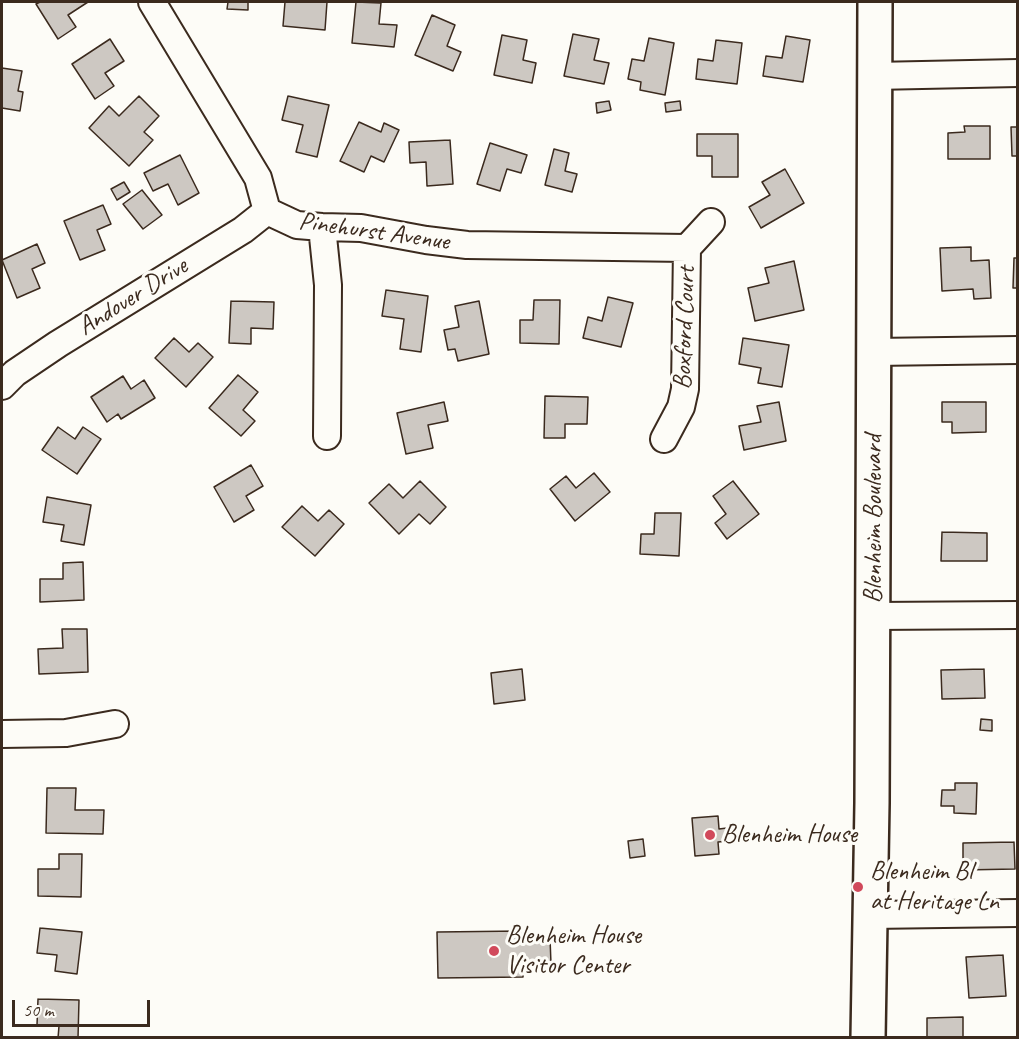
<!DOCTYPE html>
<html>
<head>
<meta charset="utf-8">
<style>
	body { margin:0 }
	#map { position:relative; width:1019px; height:1039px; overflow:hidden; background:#fdfcf7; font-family:Caveat,sans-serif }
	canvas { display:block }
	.frame { position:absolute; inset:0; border:3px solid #3b2a1e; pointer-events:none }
	.scale { position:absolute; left:12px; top:1000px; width:138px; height:27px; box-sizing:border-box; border:3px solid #3b2a1e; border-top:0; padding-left:8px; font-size:18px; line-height:21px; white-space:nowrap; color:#3b2a1e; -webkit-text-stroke:4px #fdfcf7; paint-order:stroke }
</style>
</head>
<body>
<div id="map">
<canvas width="1019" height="1039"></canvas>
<div class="frame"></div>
<div class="scale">50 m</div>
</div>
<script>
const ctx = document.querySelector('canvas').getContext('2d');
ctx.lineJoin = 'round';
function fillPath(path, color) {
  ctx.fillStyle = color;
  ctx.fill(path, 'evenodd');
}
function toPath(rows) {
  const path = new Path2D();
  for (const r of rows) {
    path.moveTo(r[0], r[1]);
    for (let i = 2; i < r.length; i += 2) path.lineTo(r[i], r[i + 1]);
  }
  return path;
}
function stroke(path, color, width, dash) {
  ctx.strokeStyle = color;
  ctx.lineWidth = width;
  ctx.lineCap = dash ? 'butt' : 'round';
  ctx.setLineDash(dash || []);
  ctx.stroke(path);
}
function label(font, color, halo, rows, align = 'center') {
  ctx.font = font + ' Caveat,sans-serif';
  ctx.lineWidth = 6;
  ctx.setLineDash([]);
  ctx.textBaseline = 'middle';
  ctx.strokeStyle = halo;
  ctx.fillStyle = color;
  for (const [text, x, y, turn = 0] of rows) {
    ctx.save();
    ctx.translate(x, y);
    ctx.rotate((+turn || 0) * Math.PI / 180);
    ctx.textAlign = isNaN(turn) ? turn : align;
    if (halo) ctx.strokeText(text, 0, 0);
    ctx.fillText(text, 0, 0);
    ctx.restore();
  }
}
const building = toPath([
	[40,2,88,2,68,15,76,27,58,39,36,4,40,2],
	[228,2,248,2,248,10,227,9,228,2],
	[285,2,327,2,325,30,283,26,285,2],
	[356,2,381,3,379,24,397,25,394,47,352,43,356,2],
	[432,15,455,25,447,46,461,52,453,71,415,55,432,15],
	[573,34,599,39,594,60,609,63,604,84,564,76,573,34],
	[502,35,527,40,523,60,536,63,532,83,494,75,502,35],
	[786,36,810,40,803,82,763,76,766,56,782,58,786,36],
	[649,38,674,43,665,95,640,90,641,82,628,79,632,59,644,61,649,38],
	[110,39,124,61,105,73,114,86,95,99,72,64,110,39],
	[716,40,742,43,737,84,696,79,698,59,713,61,716,40],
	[2,68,22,71,18,91,23,92,20,111,2,108,2,68],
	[139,96,159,116,144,132,153,140,129,166,89,128,109,106,119,116,139,96],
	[288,96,329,105,317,157,296,152,303,125,282,120,288,96],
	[609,101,611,110,597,113,596,103,609,101],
	[680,101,681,110,666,112,665,103,680,101],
	[359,122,381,132,384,123,399,130,384,162,371,156,364,172,340,161,359,122],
	[964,126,990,126,990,159,948,159,948,133,965,132,964,126],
	[1011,127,1018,127,1018,156,1012,156,1011,127],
	[697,134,738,134,738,177,712,177,712,156,697,156,697,134],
	[450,140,453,184,427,186,426,162,410,163,409,142,450,140],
	[490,143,527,155,521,173,507,169,500,191,477,184,490,143],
	[554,149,569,153,565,171,577,174,572,192,545,185,554,149],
	[180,155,199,193,178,205,168,184,153,191,144,173,180,155],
	[785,169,804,203,761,228,749,207,770,195,762,182,785,169],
	[124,182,130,192,117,200,111,189,124,182],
	[142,190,162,215,143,229,123,204,142,190],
	[103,205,111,224,97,230,105,250,80,260,64,221,103,205],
	[37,244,45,263,32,269,40,288,17,298,2,260,37,244],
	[971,247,971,261,989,260,991,298,974,299,973,289,942,291,940,248,971,247],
	[1014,258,1018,258,1018,288,1013,288,1014,258],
	[794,261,804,310,755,321,748,288,769,283,765,268,794,261],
	[386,290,428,296,421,352,400,349,404,319,382,316,386,290],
	[608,297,633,303,621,347,583,338,588,317,602,321,608,297],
	[534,300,560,300,559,344,520,343,520,320,533,320,534,300],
	[231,301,274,302,273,329,251,328,251,344,229,343,231,301],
	[479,301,489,354,458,361,455,349,448,350,444,330,459,327,455,306,479,301],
	[174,338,189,352,198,343,213,357,186,387,155,358,174,338],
	[743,338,789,345,782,387,758,383,761,368,739,364,743,338],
	[238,375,258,392,243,410,255,421,241,436,209,408,238,375],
	[123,376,131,389,144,380,155,398,121,419,118,414,107,422,91,397,123,376],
	[545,396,588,397,587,424,565,424,565,438,544,438,545,396],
	[444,402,448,421,428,425,433,448,406,454,397,413,444,402],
	[779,402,786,441,744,450,739,426,761,422,757,406,779,402],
	[942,402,986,402,986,432,952,433,952,422,942,422,942,402],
	[58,427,75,439,83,427,101,439,77,474,42,450,58,427],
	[251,465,263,486,246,496,254,510,234,522,214,487,251,465],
	[594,473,610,492,575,521,550,489,566,476,576,488,594,473],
	[420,481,446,507,430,524,419,514,399,534,369,503,389,484,403,498,420,481],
	[733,481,759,514,727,539,715,523,726,514,713,496,733,481],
	[47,497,91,505,84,545,61,541,64,525,43,522,47,497],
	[302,506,318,521,329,510,344,524,315,556,282,527,302,506],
	[655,513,681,513,679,556,640,554,641,534,654,534,655,513],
	[942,532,987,533,987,561,941,561,942,532],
	[83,562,84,600,40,602,40,579,63,579,63,563,83,562],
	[62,629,87,629,88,672,39,674,38,649,63,648,62,629],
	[522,669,525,700,494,704,491,673,522,669],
	[984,669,985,698,942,699,941,670,984,669],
	[981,719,992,720,992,731,980,730,981,719],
	[955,783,977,783,976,814,954,813,954,806,941,806,942,790,955,790,955,783],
	[47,788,76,788,75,810,104,810,103,834,46,833,47,788],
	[718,816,719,829,727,828,728,841,718,842,719,854,695,856,692,818,718,816],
	[643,839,645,856,630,858,628,841,643,839],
	[1014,842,1015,869,963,870,963,843,1014,842],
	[59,854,82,854,81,897,38,896,38,869,59,869,59,854],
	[40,928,82,932,77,974,55,971,57,955,37,953,40,928],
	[522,931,522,939,550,938,551,964,523,965,523,977,438,978,437,932,522,931],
	[1003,955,1006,996,969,998,966,957,1003,955],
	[38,999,79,1000,78,1038,58,1038,59,1026,37,1025,38,999],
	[963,1017,963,1038,927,1038,927,1018,963,1017]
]);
fillPath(building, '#cdc8c2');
stroke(building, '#3b2a1e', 1.5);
const minor = toPath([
	[152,2,258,178,267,211],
	[874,76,1018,73],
	[267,211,297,225,322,227,361,228,426,240,467,245,687,248],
	[322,227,328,285,327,436],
	[687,248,711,222],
	[874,352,1018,350],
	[2,386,15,373,58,344,243,230,267,211],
	[664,439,681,407,685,389,687,248],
	[874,616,1018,615],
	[2,734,66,733,115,724],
	[870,915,1018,913]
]);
const major = toPath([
	[868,1038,872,803,875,2]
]);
stroke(minor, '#3b2a1e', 30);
stroke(major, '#3b2a1e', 38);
stroke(minor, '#fdfcf7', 26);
stroke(major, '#fdfcf7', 33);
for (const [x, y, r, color] of [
	[710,835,6,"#d1495b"],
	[858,887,6,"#d1495b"],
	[494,951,6,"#d1495b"]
]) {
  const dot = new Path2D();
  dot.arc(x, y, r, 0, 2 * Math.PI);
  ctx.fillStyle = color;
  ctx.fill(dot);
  stroke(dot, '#fdfcf7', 2);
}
label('26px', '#3b2a1e', '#fdfcf7', [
	["Pinehurst Avenue",374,232,8],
	["Andover Drive",133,297,-32],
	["Boxford Court",685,328,-88],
	["Blenheim Boulevard",874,519,-90]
]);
label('26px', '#3b2a1e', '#fdfcf7', [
	["Blenheim House",722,835],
	["Blenheim Bl",870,872],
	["at Heritage Ln",870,902],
	["Blenheim House",506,936],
	["Visitor Center",506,966]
], 'left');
</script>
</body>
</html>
